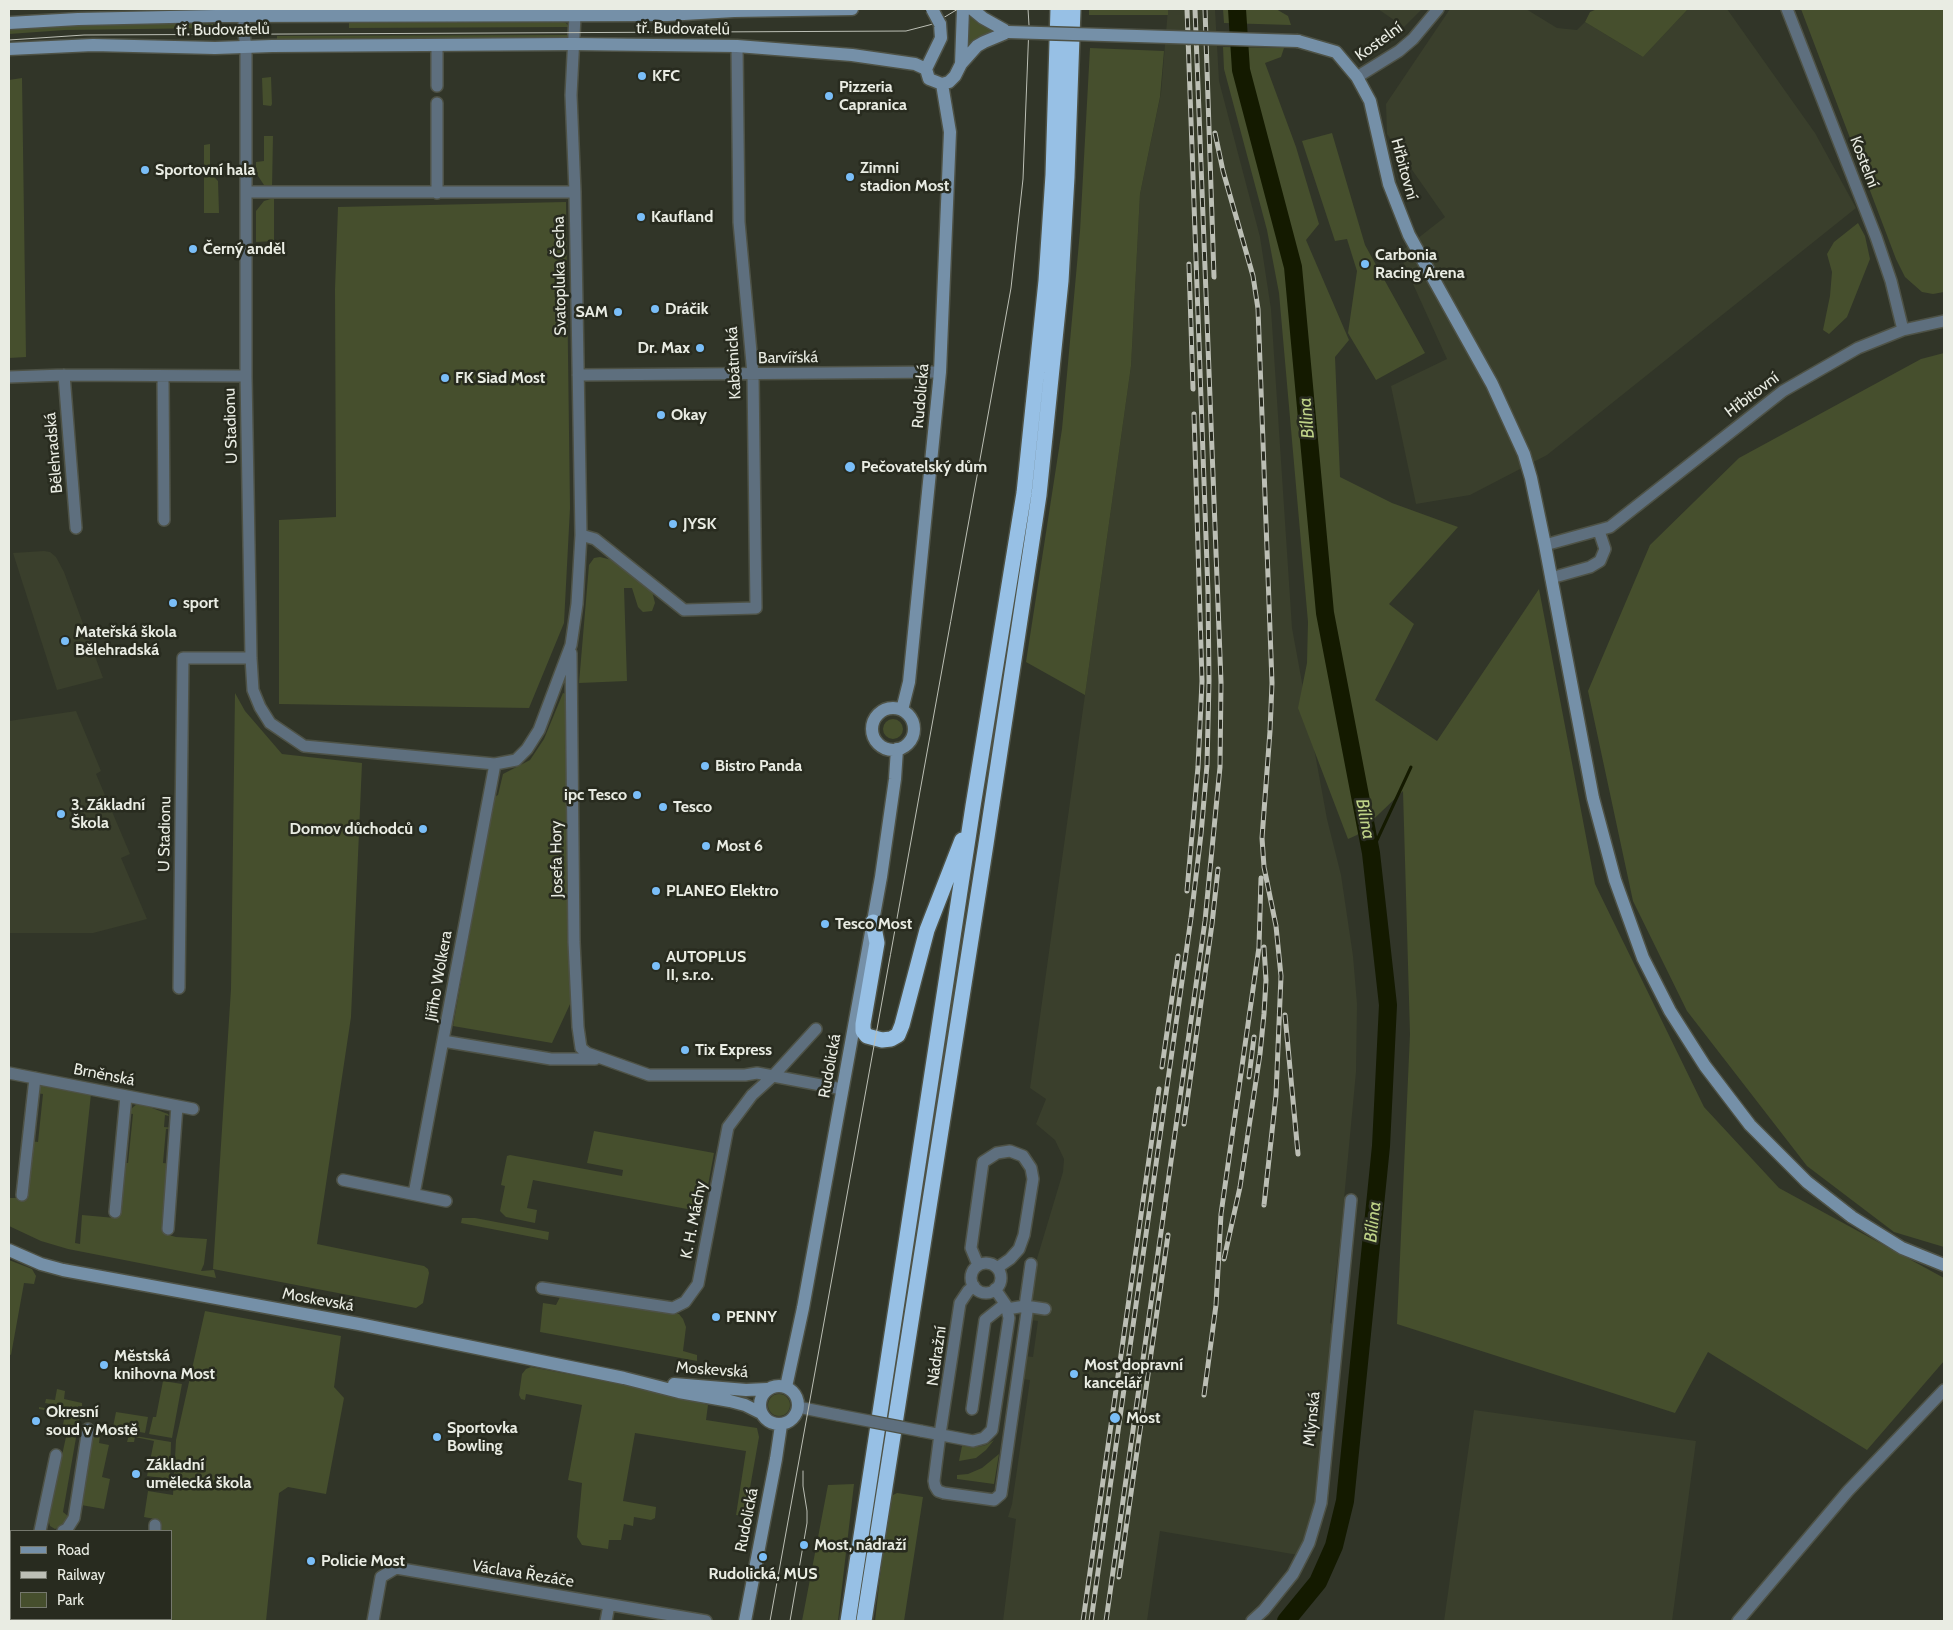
<!DOCTYPE html>
<html>
<head>
<meta charset="utf-8">
<style>
	body { margin:0 }
	#map { position:relative; width:1953px; height:1630px; overflow:hidden; background:#313528; font-family:Cabin,sans-serif }
	canvas { display:block }
	.frame { position:absolute; inset:0; border:10px solid #e9ece3; pointer-events:none }
	.legend { position:absolute; left:10px; top:1530px; width:162px; height:90px; box-sizing:border-box; background:#282b1f; border:1px solid #75786d; margin:0; padding:6px 9px; list-style:none; font-size:15px; color:#e9ece3 }
	.legend li { display:flex; align-items:center; gap:10px; height:25px }
	.legend b { width:25px; border:1px solid #75786d }
</style>
</head>
<body>
<div id="map">
<canvas width="1953" height="1630"></canvas>
<div class="frame"></div>
<ul class="legend">
<li><b style="height:6px;background:#7590a8"></b>Road</li>
<li><b style="height:6px;background:#bcbfb5"></b>Railway</li>
<li><b style="height:14px;background:#464f2d"></b>Park</li>
</ul>
</div>
<script>
const ctx = document.querySelector('canvas').getContext('2d');
ctx.lineJoin = 'round';
function fillPath(path, color) {
  ctx.fillStyle = color;
  ctx.fill(path, 'evenodd');
}
function toPath(rows) {
  const path = new Path2D();
  for (const r of rows) {
    if (r.length === 3) {
      path.moveTo(r[0] + r[2], r[1]);
      path.arc(r[0], r[1], r[2], 0, 2 * Math.PI);
      continue;
    }
    path.moveTo(r[0], r[1]);
    for (let i = 2; i < r.length; i += 2) path.lineTo(r[i], r[i + 1]);
  }
  return path;
}
function stroke(path, color, width, dash) {
  ctx.strokeStyle = color;
  ctx.lineWidth = width;
  ctx.lineCap = dash ? 'butt' : 'round';
  ctx.setLineDash(dash || []);
  ctx.stroke(path);
}
function label(font, color, halo, rows, align = 'center') {
  ctx.font = font + ' Cabin,sans-serif';
  ctx.lineWidth = 5;
  ctx.setLineDash([]);
  ctx.textBaseline = 'middle';
  ctx.strokeStyle = halo;
  ctx.fillStyle = color;
  for (const [text, x, y, turn = 0] of rows) {
    ctx.save();
    ctx.translate(x, y);
    ctx.rotate((+turn || 0) * Math.PI / 180);
    ctx.textAlign = isNaN(turn) ? turn : align;
    if (halo) ctx.strokeText(text, 0, 0);
    ctx.fillText(text, 0, 0);
    ctx.restore();
  }
}
fillPath(toPath([
	[1168,9,1215,9,1219,81,1260,237,1271,309,1292,628,1327,819,1341,875,1353,956,1357,1004,1356,1072,1341,1231,1330,1323,1333,1324,1315,1501,1305,1539,1298,1555,1160,1531,1147,1621,1003,1621,1016,1519,1008,1517,1012,1504,1030,1380,1022,1379,1025,1356,1033,1357,1038,1321,1029,1320,1030,1299,1036,1262,1063,1172,1064,1159,1055,1140,1036,1124,1046,1099,1030,1088,1131,366,1140,194,1161,93],
	[1378,9,1422,9,1404,27],
	[1450,9,1526,9,1557,28,1577,30,1585,22,1643,57,1688,9,1727,9,1815,133,1856,208,1547,455,1470,495,1416,504,1391,386,1447,359,1399,253,1445,217,1387,134,1386,104],
	[44,551,50,552,56,557,64,572,103,678,57,690,13,553],
	[76,711,101,771,96,774,130,854,121,858,147,919,93,933,9,933,9,721],
	[1474,1410,1696,1441,1672,1621,1444,1621]
]), '#3a3f2c');
fillPath(toPath([
	[1089,9,1168,9,1168,15,1089,15],
	[1223,9,1276,9,1288,16,1291,25,1224,23],
	[1597,9,1688,9,1643,57,1585,22,1590,12],
	[1801,9,1944,9,1944,292,1933,294,1922,292,1905,277,1896,259],
	[970,16,994,31,969,45,968,44],
	[562,22,566,23,569,27,349,28,349,23],
	[117,23,213,24,213,28,65,30,9,34,9,28],
	[570,35,567,39,277,41,277,36],
	[1223,47,1284,48,1281,57,1265,63,1296,147,1319,224,1306,240,1349,340,1335,357,1340,477,1392,503,1458,527,1389,604,1414,624,1375,700,1437,741,1539,589,1595,884,1704,1107,1779,1188,1944,1278,1944,1361,1867,1450,1708,1352,1675,1413,1397,1324,1410,1034,1403,791,1357,835,1348,839,1298,708,1307,663,1308,622,1279,293,1267,230,1224,69],
	[1090,48,1164,51,1160,97,1140,194,1131,366,1085,695,1026,662,1062,429,1080,231],
	[271,77,272,104,271,106,263,105,262,78],
	[22,78,26,357,9,358,9,80],
	[1332,133,1365,245,1425,353,1376,380,1348,333,1357,271,1347,239,1335,241,1302,141],
	[264,136,273,136,272,188,264,185,256,173,256,162,264,161],
	[210,144,210,173,218,181,219,213,204,213,204,145],
	[274,198,274,241,256,242,256,211,264,201],
	[566,202,570,508,564,623,529,708,279,704,279,520,336,517,335,289,338,207],
	[1858,223,1865,236,1870,259,1847,317,1829,334,1823,330,1830,296,1832,272,1827,254,1834,242],
	[1944,353,1944,1247,1894,1232,1807,1166,1687,1011,1633,901,1588,691,1650,545,1739,458,1921,359],
	[600,557,612,560,652,591,655,603,652,611,643,612,638,607,632,588,624,588,627,681,579,683,589,565,594,558],
	[235,693,245,711,282,754,362,763,351,1017,317,1244,424,1266,428,1269,429,1273,423,1303,416,1308,213,1269,231,989],
	[563,693,566,694,571,1002,552,1043,453,1026,494,797,498,795,503,774,530,760,544,739],
	[893,729,10],
	[47,1085,91,1094,75,1243,80,1244,82,1215,115,1218,121,1163,128,1163,133,1114,126,1113,137,1104,144,1105,168,1114,169,1116,165,1115,164,1127,173,1128,166,1129,163,1163,172,1164,165,1234,176,1237,207,1239,204,1264,201,1271,214,1270,216,1278,68,1249,41,1241,9,1226,9,1198,24,1198,31,1141,38,1142,43,1094,36,1093,41,1086],
	[594,1131,714,1153,703,1212,533,1180,527,1208,537,1210,535,1223,506,1217,500,1211,505,1186,501,1185,507,1156,510,1155,622,1176,623,1170,587,1163],
	[462,1218,475,1218,549,1232,548,1240,461,1223],
	[9,1260,32,1269,36,1276,34,1284,24,1283,11,1355,9,1354],
	[561,1295,679,1314,683,1319,686,1327,683,1351,697,1355,697,1361,540,1332,543,1303,556,1305],
	[205,1311,341,1336,334,1387,344,1398,326,1494,288,1487,279,1493,266,1621,182,1621,166,1619,171,1619,171,1531,160,1531,160,1520,144,1517,148,1491,173,1495,176,1440],
	[531,1367,663,1392,708,1405,706,1420,757,1428,759,1437,745,1516,736,1515,746,1451,635,1433,623,1501,656,1507,655,1518,651,1520,634,1517,633,1526,624,1524,621,1540,609,1540,608,1549,582,1545,577,1537,582,1483,568,1480,582,1405,526,1394,525,1400,521,1399,519,1395,522,1374,526,1369],
	[163,1381,182,1384,172,1438,149,1434,153,1417,156,1417],
	[57,1389,65,1391,64,1399,82,1403,82,1406,78,1406,77,1414,80,1415,63,1512,69,1517,62,1526,55,1529,50,1526,48,1519,66,1437,61,1436,65,1414,39,1409,39,1407,50,1409,51,1404,45,1403,46,1399,55,1400],
	[779,1405,11],
	[116,1412,148,1417,145,1433,113,1427],
	[96,1434,100,1435,99,1443,109,1445,102,1477,110,1479,104,1509,81,1505,93,1437],
	[129,1435,171,1442,170,1479,147,1476,154,1441,135,1437,134,1442,127,1442],
	[994,1440,986,1450,976,1458,959,1461,962,1446,977,1447,986,1445],
	[999,1454,994,1484,957,1479,957,1475,968,1474,982,1468],
	[854,1484,838,1621,802,1621,828,1485],
	[897,1493,923,1497,904,1621,875,1621,889,1497]
]), '#464f2d');
stroke(toPath([
	[1371,853,1411,767]
]), '#141a00', 3);
stroke(toPath([
	[1237,9,1241,70,1293,267,1325,613,1371,853,1388,1005,1381,1146,1345,1501,1334,1546,1318,1582,1286,1621]
]), '#141a00', 18);
const street = toPath([
	[244,9,244,34,246,47,246,376,251,658,253,690,260,707,270,723,304,746,495,764,516,760,527,749,539,730,571,645,577,604,581,535],
	[1787,9,1876,237,1891,281,1903,330],
	[575,16,571,95,575,192,581,535,595,539,684,610,756,608,753,374,739,222,737,46],
	[1357,77,1399,51,1413,39,1438,9],
	[437,86,437,45],
	[437,103,437,193],
	[247,192,575,192],
	[64,375,76,528],
	[578,375,940,372],
	[9,377,64,375,246,376],
	[163,377,164,520],
	[1545,545,1610,527,1783,391,1858,348,1903,330,1944,321],
	[1551,578,1590,567,1600,561,1605,549,1599,531],
	[571,653,574,942,578,1027,581,1048,587,1053,649,1075,745,1075,757,1073,842,1089],
	[179,988,183,658,251,658],
	[443,1041,551,1059,595,1059],
	[9,1073,193,1109],
	[343,1180,446,1201],
	[414,1194,495,764],
	[22,1195,35,1078],
	[115,1212,126,1096],
	[168,1229,177,1106],
	[986,1278,15],
	[978,1265,971,1248,983,1162,997,1153,1010,1151,1023,1156,1031,1168,1033,1179,1024,1235,1019,1249,1010,1259,997,1268],
	[974,1286,968,1291,960,1303,940,1434,934,1481,935,1486,938,1491,944,1493,994,1500,1001,1494,1027,1312,1025,1306,1045,1309],
	[542,1288,673,1308,685,1302,698,1284,728,1127,752,1095,773,1076,816,1029],
	[1007,1309,1025,1306,1031,1264],
	[798,1407,838,1415],
	[972,1409,985,1320,1005,1304],
	[921,1431,973,1441,984,1438,992,1430,1009,1318,1006,1305,995,1289],
	[40,1531,56,1455],
	[63,1531,67,1529,74,1518,88,1429],
	[155,1531,155,1525],
	[31,1621,32,1619],
	[132,1621,135,1619],
	[373,1621,381,1577,396,1568,706,1621],
	[606,1621,609,1605],
	[1252,1621,1264,1610,1293,1574,1309,1543,1321,1503,1351,1200],
	[1738,1621,1848,1491,1944,1390]
]);
const secondary = toPath([
	[972,9,983,18,1008,32],
	[9,23,78,19,215,16,667,15,734,11,852,9],
	[940,24,941,38,926,69,929,79,942,84,949,82,955,76,961,64,963,9],
	[1298,41,1336,52,1357,77,1370,101,1389,184,1409,235,1492,384,1524,454,1531,478,1545,545,1593,798,1615,880,1643,958,1670,1011,1705,1066,1750,1125,1807,1182,1852,1217,1902,1248,1944,1265],
	[9,49,93,45,215,48,272,46,573,44,737,46,852,55,915,64,926,69],
	[961,64,977,46,984,42,1008,32],
	[893,729,21],
	[902,710,909,682,940,372,950,132,942,84],
	[9,1250,41,1264,63,1270,359,1324,624,1378,679,1392,730,1401,745,1405,761,1413],
	[674,1384,746,1390,767,1389],
	[779,1405,19],
	[786,1387,803,1308,881,877,895,779,897,749],
	[745,1621,776,1459,781,1425]
]);
const highway = toPath([
	[873,922,877,943,863,1024,863,1031,867,1036,882,1040,891,1039,898,1035,902,1025,927,930,962,840],
	[848,1621,973,806,1024,493,1046,281,1053,175,1058,9],
	[864,1621,986,844,1039,495,1061,281,1067,177,1073,9]
]);
stroke(street, '#4e5246', 14);
stroke(secondary, '#4e5246', 15);
stroke(highway, '#4e5246', 18);
stroke(street, '#5e6f7e', 11);
stroke(secondary, '#7590a8', 12);
stroke(highway, '#97c0e5', 15);
stroke(toPath([
	[9,40,84,35,906,31,933,24,958,9],
	[770,1621,1011,288,1023,179,1029,25,1028,9],
	[790,1621,807,1523,807,1511,803,1486,803,1471]
]), '#bcbfb5', 1);
const rail = toPath([
	[1205,9,1214,277],
	[1215,133,1223,171,1253,276,1258,309,1272,683,1270,731,1262,838,1264,867,1276,926,1281,976,1276,1095,1264,1205],
	[1189,264,1193,389],
	[1187,891,1198,767,1202,681,1194,414],
	[1285,1015,1298,1154],
	[1162,1067,1178,956],
	[1249,1077,1254,1037],
	[1184,1124,1212,924,1218,869],
	[1224,1259,1240,1187,1260,1054,1264,1014,1266,980,1264,947],
	[1204,1395,1216,1305,1221,1214,1259,947,1261,878],
	[1119,1577,1168,1235],
	[1083,1621,1159,1089],
	[1091,1621,1191,918,1201,834,1207,765,1209,681,1208,593,1187,9],
	[1106,1621,1205,921,1220,767,1221,682,1195,9]
]);
stroke(rail, '#bcbfb5', 5);
stroke(rail, '#282b1f', 3, [9]);
const streetBridge = toPath([
	[838,1415,921,1431]
]);
const secondaryBridge = toPath([
	[932,9,940,24],
	[1008,32,1298,41]
]);
stroke(streetBridge, '#4e5246', 14, []);
stroke(secondaryBridge, '#4e5246', 15, []);
stroke(streetBridge, '#5e6f7e', 11);
stroke(secondaryBridge, '#7590a8', 12);
for (const [x, y, r, color] of [
	[642,76,5,"#7abef8"],
	[829,96,5,"#7abef8"],
	[145,170,5,"#7abef8"],
	[850,177,5,"#7abef8"],
	[641,217,5,"#7abef8"],
	[193,249,5,"#7abef8"],
	[1365,264,5,"#7abef8"],
	[655,309,5,"#7abef8"],
	[618,312,5,"#7abef8"],
	[700,348,5,"#7abef8"],
	[445,378,5,"#7abef8"],
	[661,415,5,"#7abef8"],
	[850,467,6,"#7abef8"],
	[673,524,5,"#7abef8"],
	[173,603,5,"#7abef8"],
	[65,641,5,"#7abef8"],
	[705,766,5,"#7abef8"],
	[637,795,5,"#7abef8"],
	[663,807,5,"#7abef8"],
	[61,814,5,"#7abef8"],
	[423,829,5,"#7abef8"],
	[706,846,5,"#7abef8"],
	[656,891,5,"#7abef8"],
	[825,924,5,"#7abef8"],
	[656,966,5,"#7abef8"],
	[685,1050,5,"#7abef8"],
	[716,1317,5,"#7abef8"],
	[104,1365,5,"#7abef8"],
	[1074,1374,5,"#7abef8"],
	[1115,1418,6,"#7abef8"],
	[36,1421,5,"#7abef8"],
	[437,1437,5,"#7abef8"],
	[136,1474,5,"#7abef8"],
	[804,1545,5,"#7abef8"],
	[763,1557,5,"#7abef8"],
	[311,1561,5,"#7abef8"]
]) {
  const dot = new Path2D();
  dot.arc(x, y, r, 0, 2 * Math.PI);
  ctx.fillStyle = color;
  ctx.fill(dot);
  stroke(dot, '#282b1f', 2);
}
label('16px', '#e9ece3', '#282b1f', [
	["tř. Budovatelů",683,29,1],
	["tř. Budovatelů",223,30,-1],
	["Kostelní",1379,42,-36],
	["Kostelní",1864,162,69],
	["Hřbitovní",1404,169,75],
	["Svatopluka Čecha",560,276,-91],
	["Barvířská",788,358,-1],
	["Kabátnická",734,363,-93],
	["Hřbitovní",1752,395,-37],
	["Rudolická",921,396,-85],
	["U Stadionu",231,426,-92],
	["Bělehradská",54,453,-95],
	["U Stadionu",165,834,-89],
	["Josefa Hory",557,859,-91],
	["Jiřího Wolkera",439,976,-80],
	["Rudolická",830,1066,-80],
	["Brněnská",104,1075,11],
	["K. H. Máchy",694,1220,-79],
	["Moskevská",318,1300,10],
	["Nádražní",937,1356,-82],
	["Moskevská",712,1370,4],
	["Mlýnská",1312,1419,-84],
	["Rudolická",747,1520,-79],
	["Václava Řezáče",523,1574,9]
]);
label('bold 16px', '#e9ece3', '#282b1f', [
	["KFC",652,76],
	["Pizzeria",839,87],
	["Capranica",839,105],
	["Zimni",860,168],
	["stadion Most",860,186],
	["Sportovní hala",155,170],
	["Kaufland",651,217],
	["Černý anděl",203,249],
	["Carbonia",1375,255],
	["Racing Arena",1375,273],
	["Dráčik",665,309],
	["SAM",608,312,"right"],
	["Dr. Max",690,348,"right"],
	["FK Siad Most",455,378],
	["Okay",671,415],
	["Pečovatelský dům",861,467],
	["JYSK",683,524],
	["sport",183,603],
	["Mateřská škola",75,632],
	["Bělehradská",75,650],
	["Bistro Panda",715,766],
	["ipc Tesco",627,795,"right"],
	["3. Základní",71,805],
	["Škola",71,823],
	["Tesco",673,807],
	["Domov důchodců",413,829,"right"],
	["Most 6",716,846],
	["PLANEO Elektro",666,891],
	["Tesco Most",835,924],
	["AUTOPLUS",666,957],
	["II, s.r.o.",666,975],
	["Tix Express",695,1050],
	["PENNY",726,1317],
	["Městská",114,1356],
	["knihovna Most",114,1374],
	["Most dopravní",1084,1365],
	["kancelář",1084,1383],
	["Okresní",46,1412],
	["soud v Mostě",46,1430],
	["Most",1126,1418],
	["Sportovka",447,1428],
	["Bowling",447,1446],
	["Základní",146,1465],
	["umělecká škola",146,1483],
	["Most, nádraží",814,1545],
	["Policie Most",321,1561],
	["Rudolická, MUS",763,1574,"center"]
], 'left');
label('italic 18px', '#bed287', '#282b1f', [
	["Bílina",1307,418,-95],
	["Bílina",1365,819,79],
	["Bílina",1373,1222,-84]
]);
</script>
</body>
</html>
